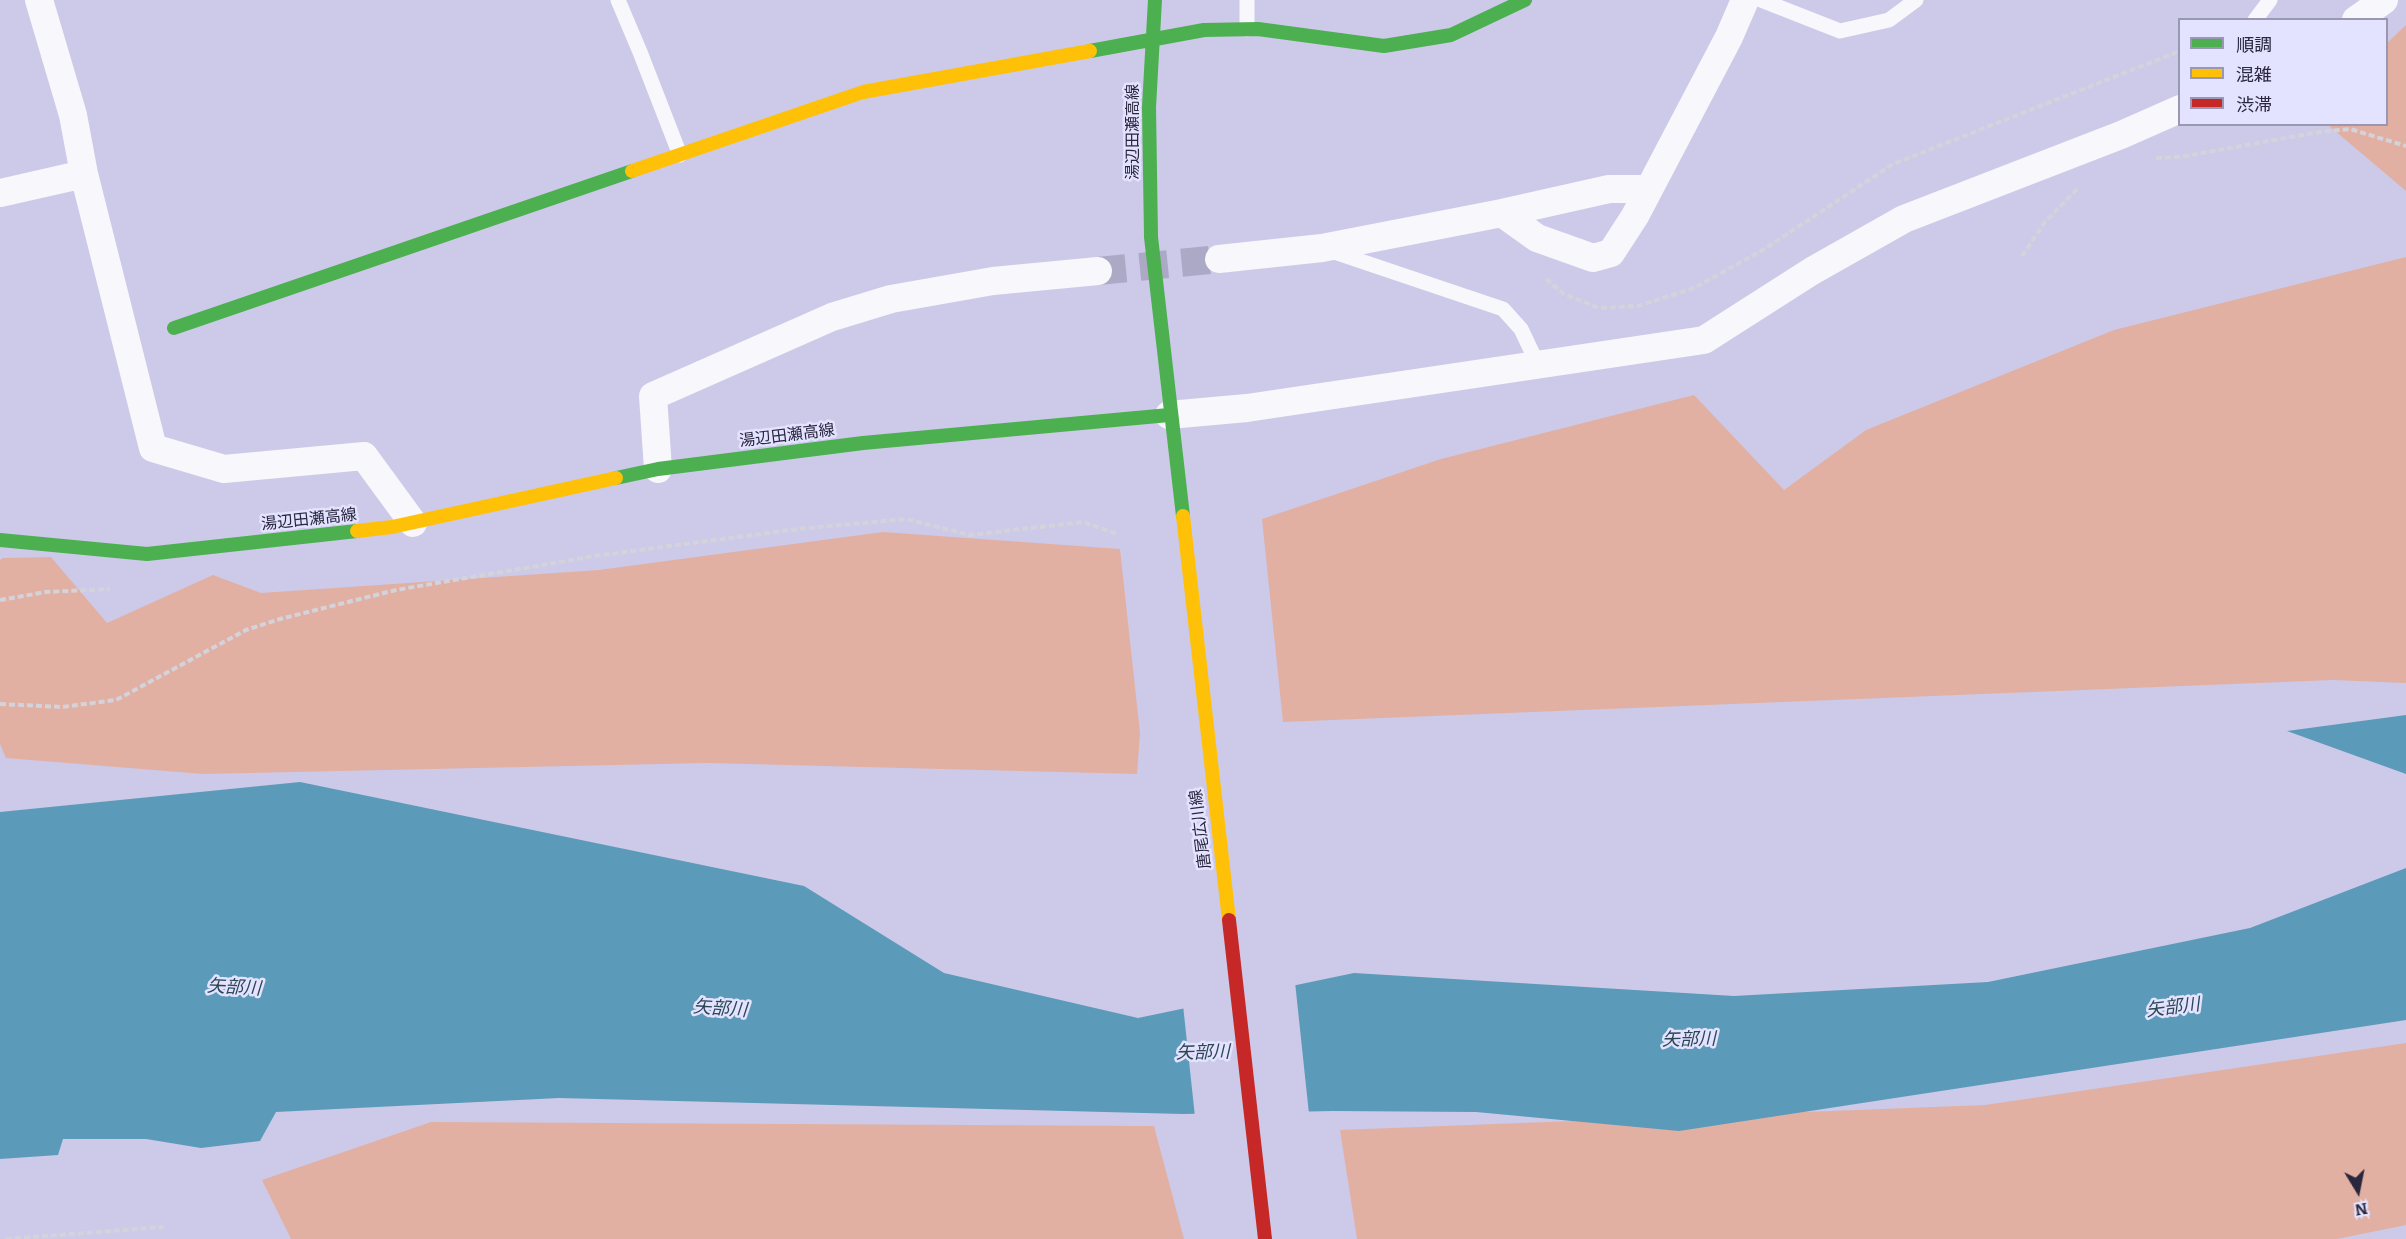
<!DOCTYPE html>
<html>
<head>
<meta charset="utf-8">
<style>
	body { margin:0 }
	#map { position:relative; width:2406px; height:1239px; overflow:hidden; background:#cccae8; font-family:Bitter,"Noto Sans JP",serif }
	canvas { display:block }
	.legend { position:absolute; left:2178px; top:18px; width:210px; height:108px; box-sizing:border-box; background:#e3e2ff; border:2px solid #9997b1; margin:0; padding:8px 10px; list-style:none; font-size:18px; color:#29273d }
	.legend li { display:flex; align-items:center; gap:12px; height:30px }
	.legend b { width:30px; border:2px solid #9997b1 }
	.north { position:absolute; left:2328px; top:1161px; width:60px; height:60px; -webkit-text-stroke:4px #e3e2ff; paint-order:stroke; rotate:170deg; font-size:16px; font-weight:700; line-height:24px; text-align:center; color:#29273d }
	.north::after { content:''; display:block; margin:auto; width:21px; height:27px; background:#29273d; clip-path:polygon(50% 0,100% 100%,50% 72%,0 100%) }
</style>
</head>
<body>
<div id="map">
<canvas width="2406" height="1239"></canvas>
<ul class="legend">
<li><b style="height:8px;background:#4caf50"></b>順調</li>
<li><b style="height:8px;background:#ffc107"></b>混雑</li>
<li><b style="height:8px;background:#c62828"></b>渋滞</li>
</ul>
<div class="north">N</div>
</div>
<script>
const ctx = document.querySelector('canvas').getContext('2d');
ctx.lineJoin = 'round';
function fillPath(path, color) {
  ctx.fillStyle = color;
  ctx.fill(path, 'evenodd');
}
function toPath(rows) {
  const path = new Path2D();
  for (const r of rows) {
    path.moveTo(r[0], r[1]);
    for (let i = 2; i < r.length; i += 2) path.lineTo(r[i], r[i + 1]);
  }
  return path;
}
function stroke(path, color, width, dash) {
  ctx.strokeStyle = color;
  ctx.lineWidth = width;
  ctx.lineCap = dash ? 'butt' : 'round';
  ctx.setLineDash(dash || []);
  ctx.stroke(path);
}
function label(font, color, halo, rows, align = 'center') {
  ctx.font = font + ' Bitter,"Noto Sans JP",serif';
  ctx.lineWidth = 5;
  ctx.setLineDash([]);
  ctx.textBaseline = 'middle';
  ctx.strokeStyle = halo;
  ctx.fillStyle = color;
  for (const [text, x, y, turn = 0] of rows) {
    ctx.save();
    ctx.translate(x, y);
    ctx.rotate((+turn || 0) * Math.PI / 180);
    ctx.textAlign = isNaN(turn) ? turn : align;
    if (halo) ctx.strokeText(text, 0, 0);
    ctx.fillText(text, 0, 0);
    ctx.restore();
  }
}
fillPath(toPath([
	[2406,25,2406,191,2328,125,2386,124,2387,43],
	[2406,257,2406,683,2333,680,1283,722,1262,519,1441,459,1694,395,1784,490,1866,430,2114,330],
	[883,532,1120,549,1140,733,1137,774,708,763,203,774,6,758,0,744,0,560,3,558,51,557,107,623,213,575,261,593,599,570],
	[2406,1043,2406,1225,2337,1239,1357,1239,1340,1130,1985,1105],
	[431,1122,1154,1126,1184,1239,291,1239,262,1180]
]), '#e1b0a3');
fillPath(toPath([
	[2406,715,2406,774,2287,731],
	[300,782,804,886,944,973,1138,1018,1354,973,1734,996,1988,982,2250,928,2406,868,2406,1020,1679,1131,1476,1112,1333,1111,1183,1114,559,1098,276,1112,260,1141,201,1148,146,1139,63,1139,58,1155,0,1159,0,812]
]), '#5c9aba');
fillPath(toPath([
	[1295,982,1309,1114,1195,1117,1183,1005]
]), '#cccae8');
stroke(toPath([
	[1098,271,1219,259]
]), '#aba9c6', 28, [28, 14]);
stroke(toPath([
	[2156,158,2180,157,2319,132,2350,129,2406,146],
	[2022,256,2045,222,2077,189],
	[1546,279,1564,294,1599,308,1638,306,1694,288,1766,248,1893,164,2180,51],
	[0,600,46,592,110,589],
	[0,704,62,707,116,700,246,630,280,619,396,590,595,556,798,529,906,519,970,535,1083,522,1118,534],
	[6,1239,163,1227]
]), '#d4d3dc', 4, [6, 3]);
stroke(toPath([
	[618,0,640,52,680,155],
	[1247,0,1247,29],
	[1761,0,1840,31,1889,20,1916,0],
	[2255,20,2270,0],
	[1331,251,1503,309,1521,329,1538,365]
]), '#f7f7fc', 15);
stroke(toPath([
	[39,0,73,115,84,174,153,448,224,469,364,456,413,523],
	[2356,20,2384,0],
	[0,193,84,174],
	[1502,213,1537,238,1593,258,1611,253,1635,216,1729,37,1745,0],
	[1219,259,1322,248,1502,213,1609,189,1649,189],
	[1169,415,1247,408,1704,340,1812,271,1904,219,2121,135,2180,109],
	[658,469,653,396,832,317,891,299,993,281,1098,271]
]), '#f7f7fc', 28);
stroke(toPath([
	[1155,0,1149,107,1151,237,1183,516],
	[1090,51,1204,30,1258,29,1384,46,1451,35,1525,0],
	[174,328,632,171],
	[616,478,658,469,863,443,1169,415],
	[0,540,147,554,357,531]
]), '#4caf50', 14);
stroke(toPath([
	[632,171,863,92,1090,51],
	[1183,516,1229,920],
	[357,531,392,527,616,478]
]), '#ffc107', 14);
stroke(toPath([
	[1229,920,1265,1239]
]), '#c62828', 14);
label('16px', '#29273d', '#e3e2ff', [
	["湯辺田瀬高線",1134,132,-90],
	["湯辺田瀬高線",787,436,-7],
	["湯辺田瀬高線",309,520,-6],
	["唐尾広川線",1201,829,-97]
]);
label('italic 18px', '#2c4753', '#e3e2ff', [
	["矢部川",234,988,3],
	["矢部川",2173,1008,-7],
	["矢部川",720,1009,4],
	["矢部川",1689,1040,-1],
	["矢部川",1203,1053,-1]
]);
</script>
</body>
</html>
